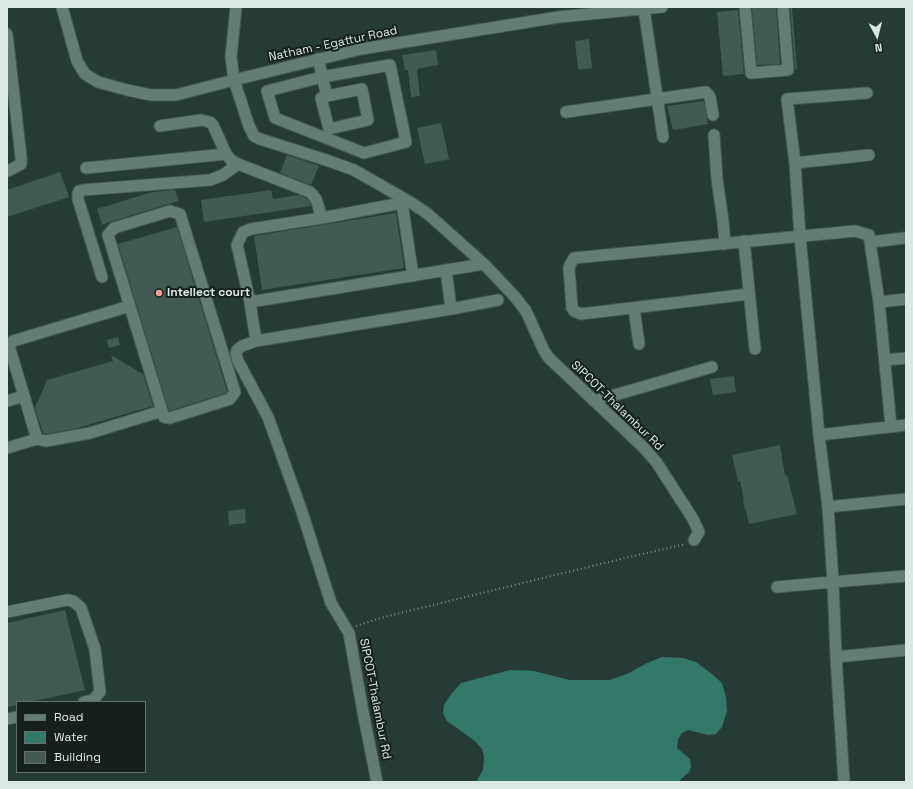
<!DOCTYPE html>
<html>
<head>
<meta charset="utf-8">
<style>
	body { margin:0 }
	#map { position:relative; width:913px; height:789px; overflow:hidden; background:#263b35; font-family:"Space Grotesk",sans-serif }
	canvas { display:block }
	.frame { position:absolute; inset:0; border:8px solid #dbe7e3; pointer-events:none }
	.legend { position:absolute; left:16px; top:701px; width:130px; height:72px; box-sizing:border-box; background:#16201d; border:1px solid #65706c; margin:0; padding:5px 7px; list-style:none; font-size:12px; color:#dbe7e3 }
	.legend li { display:flex; align-items:center; gap:8px; height:20px }
	.legend b { width:20px; border:1px solid #65706c }
	.north { position:absolute; left:857px; top:16px; width:40px; height:40px; -webkit-text-stroke:3px #16201d; paint-order:stroke; rotate:173deg; font-size:11px; font-weight:700; line-height:16px; text-align:center; color:#dbe7e3 }
	.north::after { content:''; display:block; margin:auto; width:14px; height:18px; background:#dbe7e3; clip-path:polygon(50% 0,100% 100%,50% 72%,0 100%) }
</style>
</head>
<body>
<div id="map">
<canvas width="913" height="789"></canvas>
<div class="frame"></div>
<ul class="legend">
<li><b style="height:5px;background:#657c75"></b>Road</li>
<li><b style="height:11px;background:#337969"></b>Water</li>
<li><b style="height:11px;background:#435953"></b>Building</li>
</ul>
<div class="north">N</div>
</div>
<script>
const ctx = document.querySelector('canvas').getContext('2d');
ctx.lineJoin = 'round';
function fillPath(path, color) {
  ctx.fillStyle = color;
  ctx.fill(path, 'evenodd');
}
function toPath(rows) {
  const path = new Path2D();
  for (const r of rows) {
    path.moveTo(r[0], r[1]);
    for (let i = 2; i < r.length; i += 2) path.lineTo(r[i], r[i + 1]);
  }
  return path;
}
function stroke(path, color, width, dash) {
  ctx.strokeStyle = color;
  ctx.lineWidth = width;
  ctx.lineCap = dash ? 'butt' : 'round';
  ctx.setLineDash(dash || []);
  ctx.stroke(path);
}
function label(font, color, halo, rows, align = 'center') {
  ctx.font = font + ' "Space Grotesk",sans-serif';
  ctx.lineWidth = 4;
  ctx.setLineDash([]);
  ctx.textBaseline = 'middle';
  ctx.strokeStyle = halo;
  ctx.fillStyle = color;
  for (const [text, x, y, turn = 0] of rows) {
    ctx.save();
    ctx.translate(x, y);
    ctx.rotate((+turn || 0) * Math.PI / 180);
    ctx.textAlign = isNaN(turn) ? turn : align;
    if (halo) ctx.strokeText(text, 0, 0);
    ctx.fillText(text, 0, 0);
    ctx.restore();
  }
}
fillPath(toPath([
	[662,657,683,658,696,662,712,674,722,683,726,697,727,711,722,727,716,734,708,735,688,730,682,733,678,739,677,748,690,759,691,766,689,772,678,782,476,782,483,770,484,757,482,749,475,741,447,721,443,713,444,705,452,693,461,683,510,670,534,671,570,680,610,680,629,673,647,663]
]), '#337969');
fillPath(toPath([
	[766,7,776,7,780,64,757,65,752,8],
	[790,7,792,7,797,69,795,69],
	[738,10,744,74,723,76,717,12],
	[589,39,592,68,578,70,575,41],
	[436,50,438,65,417,69,420,96,411,97,408,70,405,70,402,55],
	[704,101,708,124,673,130,667,106],
	[441,123,449,159,425,164,417,128],
	[287,155,319,166,311,185,280,173],
	[60,172,69,197,7,217,7,190],
	[175,190,179,201,112,221,102,225,97,209,152,192],
	[271,190,273,199,299,195,306,198,310,202,311,206,204,222,201,200],
	[396,213,404,268,262,290,254,236],
	[177,227,227,391,226,393,169,411,118,244],
	[118,337,120,345,109,348,107,340],
	[111,355,143,374,153,406,74,429,46,434,43,433,35,408,47,380,113,361],
	[734,376,736,392,713,395,710,379],
	[780,445,785,476,787,475,797,514,749,524,746,510,745,510,743,499,744,499,740,481,738,481,732,455],
	[245,509,246,523,229,525,228,511],
	[65,610,85,690,30,702,17,702,17,705,7,707,7,623]
]), '#435953');
const minor = toPath([
	[62,7,77,61,85,74,98,82,127,90,151,95,176,95,234,80,361,49,559,17,662,7],
	[236,7,231,57,234,80,249,126,254,136,260,139,326,160,354,170,410,202,428,214,467,249,484,264,515,297,526,311,544,351,549,358,644,448,657,463,693,519,699,532,694,540],
	[745,7,751,73,788,70,783,7],
	[644,9,663,137],
	[7,34,21,157,21,164,10,170,7,171],
	[318,59,327,96,362,89,368,120,329,129,321,98,327,96],
	[390,65,406,142,364,153,275,118,267,91,322,77,390,65],
	[867,93,787,99,795,163,800,236,819,435,828,507,906,499],
	[566,112,706,92,710,97,713,115],
	[160,126,201,120,210,122,213,125,226,154,231,160,238,164,310,192,313,195,316,199,322,218],
	[714,135,717,179,723,221,725,244],
	[795,163,869,155],
	[86,168,226,154],
	[170,211,180,214,235,392,230,399,170,418,164,417,162,411,108,235,114,228,170,211],
	[744,241,755,349],
	[871,242,904,238],
	[484,264,250,302,256,341,451,309,498,300],
	[446,270,451,309],
	[102,277,78,199,78,194,79,191,83,190,210,180,223,175,238,164],
	[749,294,581,314,574,311,572,308,569,268,571,263,574,258,855,231,869,235,879,302,891,426],
	[250,302,237,245,243,232,251,229,322,218,402,203,413,276],
	[879,302,906,299],
	[634,308,639,344],
	[256,341,242,346,237,350,236,354,238,361,268,417,302,512,331,603,349,633,363,712,377,782],
	[885,360,906,358],
	[7,401,24,396],
	[594,401,712,367],
	[819,435,906,425],
	[37,439,9,346,13,341,130,306],
	[7,448,37,439,46,441,90,433,162,411],
	[777,587,833,582,828,507],
	[7,612,67,600,73,601,81,608,95,649,100,692,93,700,84,702],
	[836,657,906,650],
	[7,719,17,717],
	[844,782,836,657,833,582,906,576]
]);
stroke(minor, '#475954', 13);
stroke(toPath([
	[356,626,384,617,625,558,686,544]
]), '#84948f', 2, [1, 3]);
stroke(minor, '#657c75', 11);
for (const [x, y, r, color] of [
	[159,293,4,"#f59c93"]
]) {
  const dot = new Path2D();
  dot.arc(x, y, r, 0, 2 * Math.PI);
  ctx.fillStyle = color;
  ctx.fill(dot);
  stroke(dot, '#16201d', 1.5);
}
label('12px', '#dbe7e3', '#16201d', [
	["Natham - Egattur Road",333,44,-12],
	["SIPCOT-Thalambur Rd",617,406,44],
	["SIPCOT-Thalambur Rd",375,699,79]
]);
label('bold 12px', '#dbe7e3', '#16201d', [
	["Intellect court",167,293]
], 'left');
</script>
</body>
</html>
